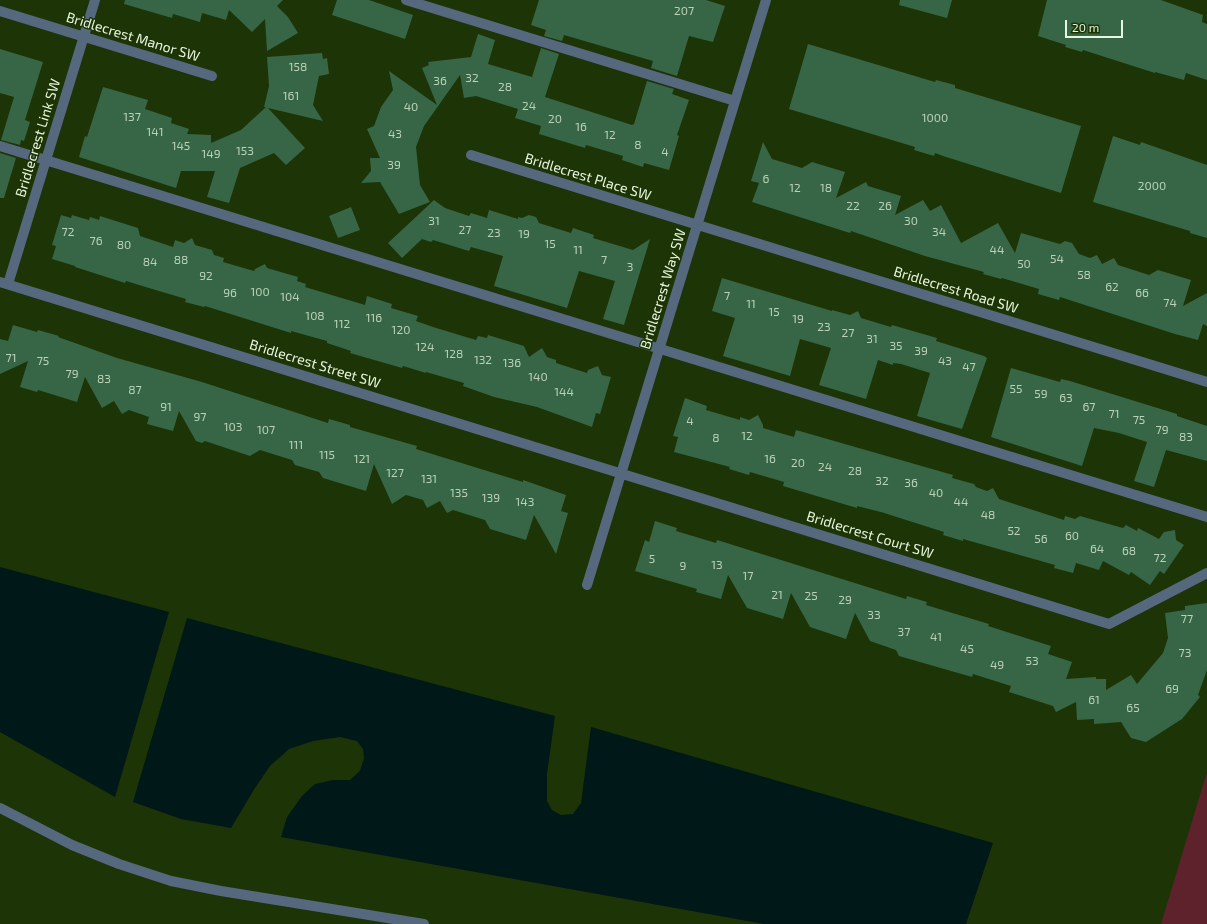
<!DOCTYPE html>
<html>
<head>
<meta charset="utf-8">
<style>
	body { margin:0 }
	#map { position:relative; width:1207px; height:924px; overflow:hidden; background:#1d3406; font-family:"Exo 2",sans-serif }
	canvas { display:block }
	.scale { position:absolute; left:1065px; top:20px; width:58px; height:18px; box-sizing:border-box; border:2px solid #e7f6dd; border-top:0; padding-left:5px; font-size:12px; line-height:14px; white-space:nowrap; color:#e7f6dd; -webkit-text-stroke:3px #1d3406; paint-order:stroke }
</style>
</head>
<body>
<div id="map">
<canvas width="1207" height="924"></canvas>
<div class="scale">20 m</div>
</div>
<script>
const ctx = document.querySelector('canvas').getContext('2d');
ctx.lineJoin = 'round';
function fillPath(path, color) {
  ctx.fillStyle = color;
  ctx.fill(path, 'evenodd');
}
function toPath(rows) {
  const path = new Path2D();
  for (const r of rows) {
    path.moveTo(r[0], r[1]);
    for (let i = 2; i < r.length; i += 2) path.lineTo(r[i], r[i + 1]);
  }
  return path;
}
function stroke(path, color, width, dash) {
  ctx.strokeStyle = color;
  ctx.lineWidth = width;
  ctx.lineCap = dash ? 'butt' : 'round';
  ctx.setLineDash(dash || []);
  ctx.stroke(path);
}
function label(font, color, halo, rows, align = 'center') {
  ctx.font = font + ' "Exo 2",sans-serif';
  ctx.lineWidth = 3;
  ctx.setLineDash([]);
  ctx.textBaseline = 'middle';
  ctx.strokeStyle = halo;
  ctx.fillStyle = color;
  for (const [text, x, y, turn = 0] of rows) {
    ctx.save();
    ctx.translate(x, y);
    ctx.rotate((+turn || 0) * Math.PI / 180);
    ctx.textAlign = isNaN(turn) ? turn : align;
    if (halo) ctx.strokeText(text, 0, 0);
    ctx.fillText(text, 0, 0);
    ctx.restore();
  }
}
fillPath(toPath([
	[1207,773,1207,924,1161,924,1203,785]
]), '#5e222c');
fillPath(toPath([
	[0,567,169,612,115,797,0,732],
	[187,618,555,716,547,774,547,801,552,810,561,815,573,814,581,803,591,727,993,843,966,924,764,924,281,837,287,817,302,796,315,784,333,780,350,780,360,771,364,758,363,749,357,741,340,737,313,741,289,749,270,766,255,788,231,828,181,819,133,802]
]), '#001818');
fillPath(toPath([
	[125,0,283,0,277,6,288,17,298,33,267,51,265,19,252,32,229,10,226,20,202,13,200,22,173,14,172,18,124,4],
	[337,0,369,0,413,15,405,39,332,15],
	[539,0,706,0,725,6,713,42,689,36,677,76,651,68,653,61,564,35,562,41,544,36,546,30,531,25],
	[900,0,952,0,947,18,899,5],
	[1047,0,1161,0,1203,15,1202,22,1207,24,1207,80,1186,73,1184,80,1155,72,1155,73,1083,50,1082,52,1065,47,1066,45,1038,36],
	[478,34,495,40,488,64,532,77,541,48,559,54,545,97,632,125,634,124,647,81,674,89,672,94,689,100,677,135,679,136,669,170,644,163,643,167,622,160,623,156,586,145,585,148,539,134,541,126,515,118,518,109,476,96,464,98,460,75,424,126,416,147,420,185,430,202,399,214,380,182,361,183,371,171,370,158,380,158,367,129,374,126,381,107,393,90,389,71,437,105,422,68,429,65,428,62,471,57],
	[808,44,935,82,936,80,955,85,955,88,1081,126,1061,193,943,156,935,153,934,156,914,150,915,147,789,109],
	[0,49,43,62,25,120,30,122,24,141,21,140,20,145,1,140,14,97,0,93],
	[322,53,323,59,327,58,329,74,319,76,313,105,323,121,268,108,305,148,286,165,274,153,240,168,229,203,207,197,215,171,181,171,176,188,79,157,85,136,87,137,103,87,148,100,145,109,172,118,171,123,189,129,187,134,211,135,211,143,241,130,266,107,264,107,269,86,267,57],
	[1113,136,1140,145,1141,142,1207,165,1207,238,1190,233,1190,231,1093,202],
	[763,142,772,159,802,168,812,162,845,172,836,198,866,182,868,186,901,196,895,215,923,200,930,211,941,205,961,243,998,223,1015,253,1021,233,1060,244,1065,241,1072,243,1079,254,1090,258,1097,255,1102,264,1114,258,1118,265,1149,275,1158,270,1191,280,1183,306,1207,293,1207,326,1203,324,1198,340,1175,334,1060,297,1059,300,1038,294,1039,289,1002,278,1001,279,983,274,984,272,925,256,851,231,850,233,752,202,759,183,751,181],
	[0,153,16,158,4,198,0,198],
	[434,200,445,208,469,216,471,213,487,218,489,210,518,219,518,217,522,218,529,215,536,217,539,223,571,233,573,228,594,235,593,238,633,250,650,239,624,325,603,319,615,281,579,271,567,308,494,286,503,256,471,247,469,251,433,240,431,242,422,239,402,258,388,243],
	[351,207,360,230,338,238,329,216],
	[61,215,71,218,72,215,89,220,90,217,99,220,100,216,138,228,140,236,173,247,175,240,184,243,192,238,195,245,212,250,214,255,224,258,223,262,254,271,255,269,265,264,267,268,298,277,297,281,306,284,305,287,365,305,367,296,392,304,391,308,418,316,416,321,433,327,476,340,478,336,487,338,488,335,524,346,529,357,542,348,547,357,556,360,556,363,587,373,588,370,598,366,602,375,611,377,600,414,596,413,592,427,537,407,494,397,463,386,464,383,426,372,426,373,403,366,402,368,350,353,351,351,327,343,327,341,291,331,291,333,205,306,204,307,185,302,186,299,149,288,126,281,125,283,75,267,75,266,52,259,56,246,52,245],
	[722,278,832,311,832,310,850,315,858,311,861,318,891,327,892,325,937,338,936,341,984,356,987,358,962,429,917,416,930,373,901,364,893,363,893,365,878,360,866,399,819,385,831,348,800,339,790,376,723,356,735,318,712,311],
	[13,325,37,332,38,330,59,336,58,337,117,358,202,382,328,423,329,419,350,425,350,427,417,446,416,449,442,457,523,482,523,480,566,495,561,511,568,513,556,554,534,515,526,540,490,529,485,520,453,510,447,513,440,501,427,508,423,500,406,495,392,504,374,464,366,491,323,478,319,472,295,465,292,460,260,450,250,456,205,441,202,443,196,441,179,411,173,431,147,424,149,417,129,410,122,414,114,401,102,408,85,377,77,402,38,390,37,392,20,387,28,361,0,374,0,339,8,341],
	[1011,368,1060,382,1061,379,1070,381,1177,414,1177,416,1207,426,1207,461,1166,450,1154,487,1134,481,1147,442,1119,433,1094,428,1082,466,991,437],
	[685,398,707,406,706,410,740,420,740,417,749,420,758,415,763,425,763,428,794,437,796,430,953,475,952,478,974,484,976,487,987,491,993,488,999,499,1064,520,1065,516,1075,519,1080,516,1123,528,1126,525,1137,531,1138,528,1159,539,1164,532,1175,530,1176,540,1184,545,1164,574,1160,571,1150,585,1131,572,1129,575,1103,561,1099,570,1076,563,1073,573,1054,568,1055,565,963,539,963,541,943,535,944,532,881,512,857,506,857,508,783,486,784,482,750,472,749,475,729,469,730,467,674,452,678,437,673,436],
	[655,521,677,528,676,531,716,543,717,540,906,599,907,596,927,602,926,605,989,624,988,626,1051,646,1048,654,1072,662,1066,679,1096,677,1096,679,1106,679,1106,690,1131,675,1137,684,1163,653,1168,638,1165,613,1185,610,1185,606,1207,603,1207,670,1198,695,1200,697,1182,719,1146,742,1131,738,1121,722,1094,724,1094,719,1077,720,1076,702,1056,712,1053,706,1009,692,1011,686,973,674,972,677,899,656,896,650,870,641,855,613,846,639,810,627,791,593,783,619,747,608,728,575,721,599,696,592,697,589,635,571,645,540,649,542]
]), '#366645');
stroke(toPath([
	[406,0,735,101],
	[0,11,212,76],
	[0,146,1207,517],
	[471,155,1207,382],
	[0,282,1109,624,1207,573],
	[8,284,95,0],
	[587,585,766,0],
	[0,808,72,845,119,864,171,881,221,891,424,924]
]), '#56687d', 10);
label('12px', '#bbd2b7', null, [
	["207",684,11],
	["158",298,67],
	["32",472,78],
	["36",440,81],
	["28",505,87],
	["161",291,96],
	["24",529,106],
	["40",411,107],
	["137",132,117],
	["1000",935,118],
	["20",555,119],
	["16",581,127],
	["141",155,132],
	["43",395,134],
	["12",610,135],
	["8",638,145],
	["145",181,146],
	["153",245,151],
	["4",665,152],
	["149",211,154],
	["39",394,165],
	["6",766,179],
	["2000",1152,186],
	["12",795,188],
	["18",826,188],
	["22",853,206],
	["26",885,206],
	["31",434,221],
	["30",911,221],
	["27",465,230],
	["72",68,232],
	["34",939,232],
	["23",494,233],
	["19",524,234],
	["76",96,241],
	["15",550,244],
	["80",124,245],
	["11",578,250],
	["44",997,250],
	["54",1057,259],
	["88",181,260],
	["7",604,260],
	["84",150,262],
	["50",1024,264],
	["3",630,267],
	["58",1084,275],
	["92",206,276],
	["62",1112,287],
	["100",260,292],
	["96",230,293],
	["66",1142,293],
	["7",727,296],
	["104",290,297],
	["74",1170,303],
	["11",751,304],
	["15",774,312],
	["108",315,316],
	["116",374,318],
	["19",798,319],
	["112",342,324],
	["23",824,327],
	["120",401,330],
	["27",848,333],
	["31",872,339],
	["35",896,346],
	["124",425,347],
	["39",921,351],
	["128",454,354],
	["71",11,358],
	["132",483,360],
	["75",43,361],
	["43",945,361],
	["136",512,363],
	["47",969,367],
	["79",72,374],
	["140",538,377],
	["83",104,379],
	["55",1016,389],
	["87",135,390],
	["144",564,392],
	["59",1041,394],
	["63",1066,398],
	["91",166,407],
	["67",1089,407],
	["71",1114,414],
	["97",200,417],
	["75",1139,420],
	["4",690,421],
	["103",233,427],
	["107",266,430],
	["79",1162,430],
	["12",747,436],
	["83",1186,437],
	["8",716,438],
	["111",296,445],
	["115",327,455],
	["121",362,459],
	["16",770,459],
	["20",798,463],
	["24",825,467],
	["28",855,471],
	["127",395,473],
	["131",429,479],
	["32",882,481],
	["36",911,483],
	["135",459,493],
	["40",936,493],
	["139",491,498],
	["143",525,502],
	["44",961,502],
	["48",988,515],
	["52",1014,531],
	["60",1072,536],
	["56",1041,539],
	["64",1097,549],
	["68",1129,551],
	["72",1160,558],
	["5",652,559],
	["13",717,565],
	["9",683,566],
	["17",748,576],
	["21",777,595],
	["25",811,596],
	["29",845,600],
	["33",874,615],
	["77",1187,619],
	["37",904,632],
	["41",936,637],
	["45",967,649],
	["73",1185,653],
	["53",1032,661],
	["49",997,665],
	["69",1172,689],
	["61",1094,700],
	["65",1133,708]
]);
label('14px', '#e7f6dd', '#1d3406', [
	["Bridlecrest Manor SW",133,37,17],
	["Bridlecrest Link SW",38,138,-73],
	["Bridlecrest Place SW",588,177,17],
	["Bridlecrest Way SW",663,289,-73],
	["Bridlecrest Road SW",956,290,17],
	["Bridlecrest Street SW",315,364,17],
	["Bridlecrest Court SW",870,535,17]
]);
</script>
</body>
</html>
